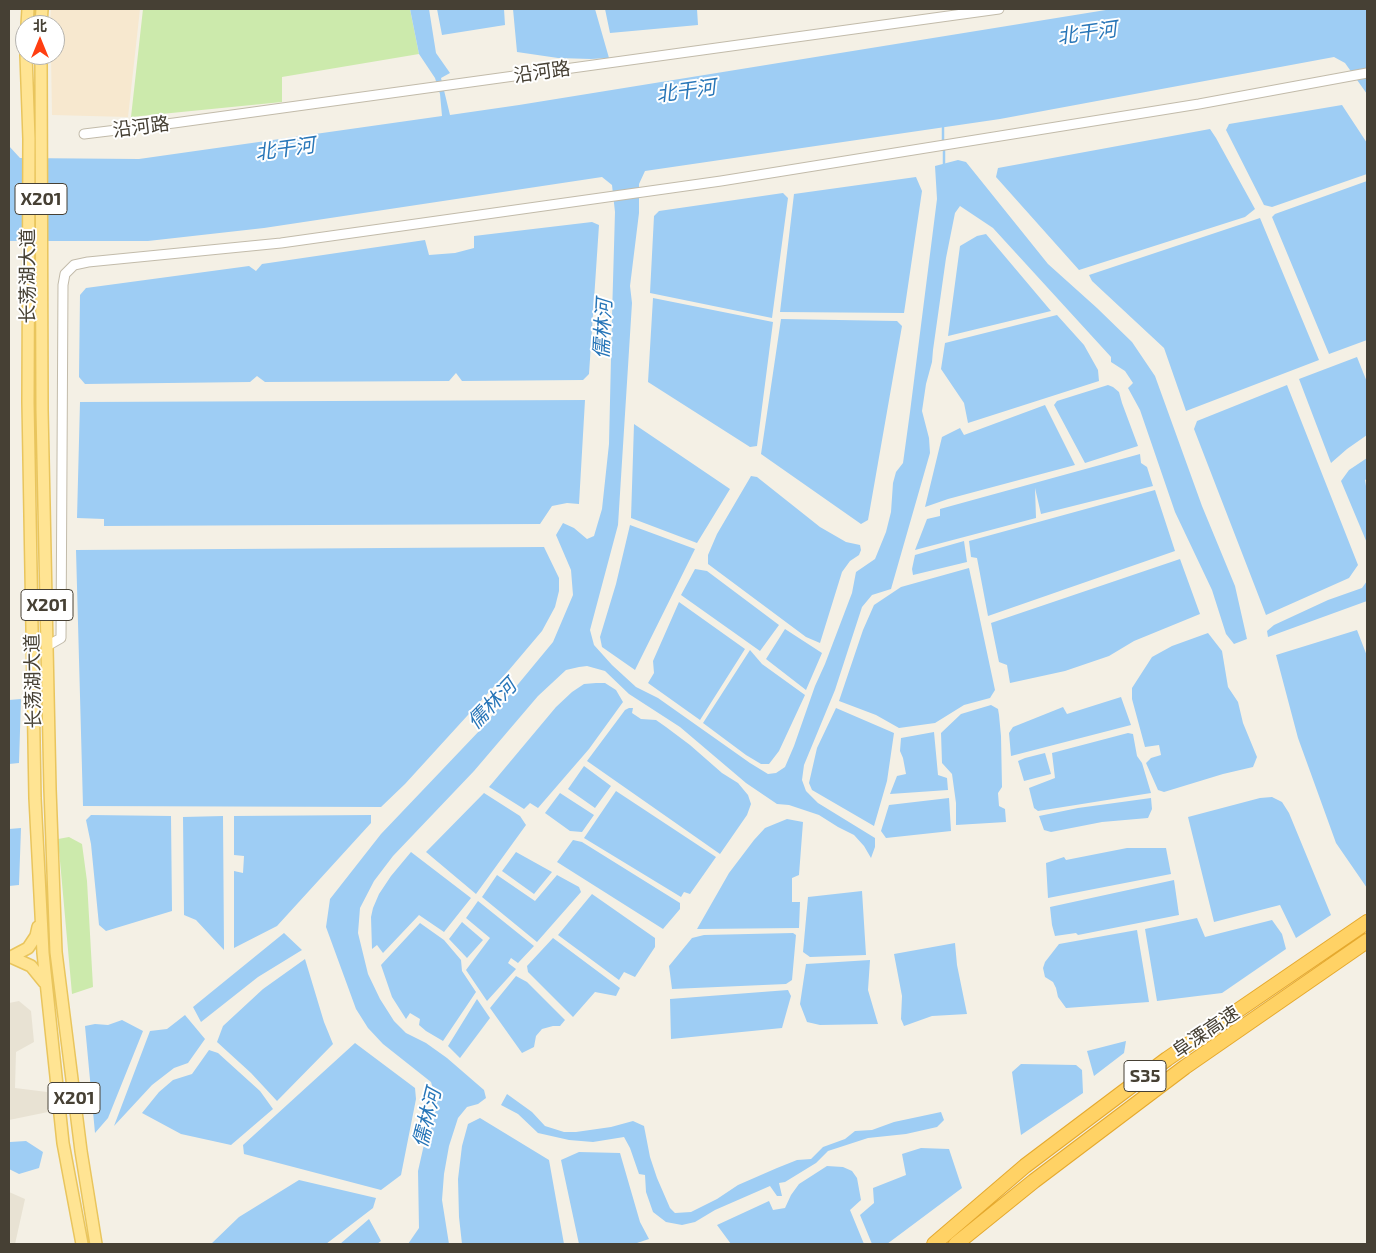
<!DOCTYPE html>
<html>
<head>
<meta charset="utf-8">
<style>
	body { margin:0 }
	#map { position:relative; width:1376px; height:1253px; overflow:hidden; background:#f4f0e5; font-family:"Exo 2","Noto Sans SC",sans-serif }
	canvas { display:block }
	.frame { position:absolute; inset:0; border:10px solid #464034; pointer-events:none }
	.north { position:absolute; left:15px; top:15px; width:50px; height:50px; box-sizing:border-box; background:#fff; border:1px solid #b5b3ae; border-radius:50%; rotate:0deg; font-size:14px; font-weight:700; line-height:20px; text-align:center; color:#464034 }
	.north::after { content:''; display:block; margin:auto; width:18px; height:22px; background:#ff3e11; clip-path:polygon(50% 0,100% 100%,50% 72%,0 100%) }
</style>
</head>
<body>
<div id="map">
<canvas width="1376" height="1253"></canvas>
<div class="frame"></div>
<div class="north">北</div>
</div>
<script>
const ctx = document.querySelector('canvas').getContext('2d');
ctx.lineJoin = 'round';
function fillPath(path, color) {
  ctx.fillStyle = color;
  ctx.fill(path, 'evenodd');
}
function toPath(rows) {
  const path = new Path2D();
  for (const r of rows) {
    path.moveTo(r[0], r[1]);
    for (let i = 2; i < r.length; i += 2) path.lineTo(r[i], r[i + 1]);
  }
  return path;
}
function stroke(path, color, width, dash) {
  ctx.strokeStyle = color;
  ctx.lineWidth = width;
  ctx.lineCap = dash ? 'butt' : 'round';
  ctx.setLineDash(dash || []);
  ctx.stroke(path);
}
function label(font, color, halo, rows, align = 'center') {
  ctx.font = font + ' "Exo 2","Noto Sans SC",sans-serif';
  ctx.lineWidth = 4;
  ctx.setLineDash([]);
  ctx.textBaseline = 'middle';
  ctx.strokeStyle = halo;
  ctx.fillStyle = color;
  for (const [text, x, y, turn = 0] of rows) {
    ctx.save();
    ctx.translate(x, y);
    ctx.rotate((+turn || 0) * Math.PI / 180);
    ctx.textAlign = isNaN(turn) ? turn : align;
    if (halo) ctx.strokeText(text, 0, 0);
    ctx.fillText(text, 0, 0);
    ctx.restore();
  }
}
fillPath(toPath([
	[19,1001,31,1011,34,1042,16,1052,15,1088,47,1092,48,1112,9,1120,9,1003],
	[9,1192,25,1199,15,1244,9,1244]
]), '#e8e2d3');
fillPath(toPath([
	[51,9,140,9,128,117,52,115,51,55,55,55,55,25,50,25]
]), '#f7e8cf');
fillPath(toPath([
	[143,9,410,9,419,54,282,77,282,102,131,117],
	[69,837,82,844,87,881,93,987,72,994,58,839]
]), '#cceaac');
fillPath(toPath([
	[410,9,429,9,436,53,450,73,441,78,450,115,519,105,1112,9,1367,9,1367,94,1345,63,1334,57,1000,119,645,171,639,184,639,213,630,286,632,303,618,525,590,630,594,645,612,665,636,687,658,698,750,763,768,774,776,773,785,767,794,746,815,686,825,664,852,593,856,572,875,559,886,532,891,512,893,483,896,472,903,463,910,412,937,199,935,166,958,160,966,162,1048,264,1097,308,1132,342,1155,376,1202,506,1235,586,1247,639,1234,644,1226,634,1212,590,1175,512,1140,410,1128,388,1133,383,1125,371,1111,362,1111,357,993,228,960,206,955,213,946,258,933,350,932,362,926,384,922,411,929,438,930,453,891,589,872,595,862,607,835,690,804,765,802,780,806,791,818,803,875,838,875,847,871,858,864,846,854,835,838,827,819,815,789,805,777,804,746,783,680,727,629,694,605,671,587,666,579,667,566,670,538,696,474,771,393,856,374,881,360,908,358,933,368,974,380,999,394,1021,406,1033,426,1043,447,1058,484,1090,486,1098,478,1104,467,1107,458,1118,449,1146,444,1174,442,1200,449,1244,408,1244,419,1228,418,1171,435,1096,431,1082,383,1044,368,1028,356,1009,326,927,330,899,381,834,481,729,553,642,573,595,571,570,556,535,563,523,574,528,587,539,594,536,602,509,609,444,612,316,615,212,612,185,602,177,264,228,148,241,9,241,9,146,20,158,139,159,442,116,440,94,435,78,419,54],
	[437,9,504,9,505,25,442,35],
	[513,9,595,9,609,58,591,59,558,58,517,52],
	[605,9,697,9,698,25,610,33],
	[1342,105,1367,143,1367,174,1272,207,1264,205,1226,130,1229,124],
	[1210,129,1216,138,1255,209,1245,217,1079,270,996,177,998,168],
	[916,177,922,191,904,313,780,312,794,194],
	[1367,181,1367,340,1329,354,1272,217,1275,214],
	[783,193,788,198,772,318,650,293,654,216,659,211],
	[1260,218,1319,360,1186,411,1164,348,1092,281,1089,275],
	[592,222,599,225,589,374,583,380,462,381,456,373,449,381,265,382,257,376,250,382,85,384,79,377,80,295,86,288,249,266,256,271,262,264,425,240,429,255,455,253,474,248,474,236],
	[986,234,1051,311,948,336,960,246,977,236],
	[653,298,773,322,757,446,750,447,648,382],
	[1057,315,1084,345,1098,370,1099,381,968,423,964,403,941,369,945,343],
	[781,319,897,321,902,326,868,520,861,524,761,454],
	[1357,357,1367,382,1367,435,1347,449,1331,463,1299,379],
	[1108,385,1113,387,1119,392,1122,403,1138,446,1085,463,1054,405,1057,401],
	[1287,385,1358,565,1349,578,1266,615,1194,429,1197,421],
	[585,400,579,504,567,503,552,506,540,524,104,526,104,519,77,518,80,402],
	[1045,405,1075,465,948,499,925,507,942,437,960,428,964,435],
	[634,424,730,489,697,543,631,518],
	[1140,454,1141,463,1147,467,1153,486,1041,514,1035,488,1036,518,915,550,927,519,940,516,940,509],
	[1367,458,1367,479,1365,480,1367,492,1367,543,1341,481,1349,470],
	[751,476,757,477,820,527,846,542,860,545,861,550,859,555,850,561,842,572,820,643,806,637,708,564,708,555,717,534],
	[1155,490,1175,551,988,616,977,558,971,557,969,541],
	[630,525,695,549,635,670,602,647,600,637,616,584],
	[964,541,967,562,913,575,912,569,915,555],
	[544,547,559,578,559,591,555,607,542,631,509,670,405,784,381,807,83,806,76,550],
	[1180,559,1200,614,1134,641,1109,656,1065,671,1010,683,1007,665,999,662,991,623],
	[969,568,995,690,990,698,964,705,935,723,899,728,876,715,839,701,863,630,874,605,901,587],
	[695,569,707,571,779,625,760,651,681,595],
	[1367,581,1367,601,1268,637,1267,631,1274,625,1328,600,1362,588],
	[679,602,745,649,700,720,648,683,654,673,653,661],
	[785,629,822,653,806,690,766,659],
	[1357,630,1367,656,1367,888,1336,843,1298,738,1276,655],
	[1208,633,1222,651,1228,687,1238,702,1243,723,1257,757,1253,767,1223,774,1164,792,1158,790,1146,763,1151,758,1161,755,1159,745,1145,747,1132,699,1132,688,1152,657,1172,646],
	[750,650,762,664,805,695,779,751,769,764,761,764,746,755,703,723],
	[596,683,605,683,616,690,623,702,589,749,538,808,530,803,524,809,489,787,556,707,572,692,584,684],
	[1121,697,1131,725,1011,756,1009,733,1013,727,1063,707,1067,714],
	[21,699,19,763,9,764,9,700],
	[991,705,998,709,999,715,1001,736,1002,787,998,793,999,806,1005,809,1006,822,956,825,956,803,952,774,942,763,941,733,961,714],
	[629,708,633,708,632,713,641,719,656,720,666,727,690,745,722,773,738,783,748,795,751,804,747,815,720,854,587,761,625,710],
	[836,708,894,733,887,781,874,826,812,790,809,783,817,748],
	[934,732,938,775,947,778,948,790,890,794,897,776,906,774,903,758,900,751,901,738],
	[1128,733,1133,734,1137,756,1142,763,1151,793,1038,811,1034,808,1029,788,1055,778,1052,753],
	[1045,753,1051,774,1024,781,1018,761,1025,758],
	[584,766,611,786,595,808,568,789],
	[616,791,716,857,690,894,684,892,681,897,584,838],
	[484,793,520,816,526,825,476,894,426,852],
	[560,793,594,815,582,832,570,831,545,813],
	[1272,797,1282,802,1289,813,1331,915,1296,938,1280,905,1214,922,1188,817,1260,798],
	[949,798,951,831,886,838,881,831,889,805],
	[1151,798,1152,809,1148,818,1102,822,1051,832,1044,830,1039,816,1078,808],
	[91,815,171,816,172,911,106,931,99,925,91,844,86,820],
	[371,815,371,823,277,926,234,948,234,871,243,873,244,856,234,855,234,816],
	[223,816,224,950,196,920,184,915,183,817],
	[787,819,803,822,799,875,792,878,792,902,800,902,799,928,697,929,729,873,754,840,765,828],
	[21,828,19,885,9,886,9,829],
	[573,840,582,842,680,903,680,909,663,929,557,862],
	[1127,848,1166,848,1171,874,1048,898,1046,863,1064,857,1066,860],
	[411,852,471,898,444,932,419,915,383,953,377,945,372,949,371,917,373,908,379,894,391,876],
	[516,852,552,872,534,894,502,871],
	[497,875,535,901,557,875,579,887,581,892,537,942,482,897],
	[1174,880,1179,915,1078,935,1076,933,1055,936,1052,925,1050,907],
	[862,891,866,955,810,957,803,952,808,897],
	[592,894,655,938,655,947,635,977,624,972,619,980,558,935],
	[478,901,534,946,518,963,511,958,508,963,516,969,487,1001,466,970,490,938,466,918],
	[1197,918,1205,937,1272,920,1282,934,1286,949,1222,993,1157,1001,1145,929],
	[462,922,483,940,467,958,449,939],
	[420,923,444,940,461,960,462,971,476,992,443,1041,426,1031,419,1025,420,1019,410,1013,406,1019,392,997,381,965],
	[1137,930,1149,1002,1066,1008,1058,997,1056,988,1053,982,1045,977,1043,968,1045,962,1059,944],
	[284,933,302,950,258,977,201,1022,193,1007],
	[793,933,796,935,792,980,786,984,672,989,669,966,692,938,704,935],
	[553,938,620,988,616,996,595,992,573,1017,528,972,527,966],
	[955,943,957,965,967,1014,932,1016,904,1026,901,1019,902,996,894,954],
	[305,959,324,1022,333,1044,277,1101,251,1073,217,1042,223,1026,263,989],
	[870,960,868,990,878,1024,820,1025,807,1022,800,1004,806,964],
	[516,976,527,982,565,1020,560,1026,553,1026,542,1029,536,1036,534,1047,522,1053,490,1008],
	[788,990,791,996,782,1028,671,1039,670,999],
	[477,999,490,1018,460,1058,448,1046],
	[185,1015,205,1039,188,1063,174,1068,152,1085,114,1126,150,1031,167,1029],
	[122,1020,143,1031,108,1118,95,1133,85,1026,95,1024,108,1025],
	[1126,1041,1124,1053,1094,1076,1087,1051],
	[355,1043,415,1088,416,1099,401,1175,381,1190,244,1154,243,1145],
	[209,1050,218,1053,260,1091,273,1109,231,1145,181,1134,142,1113,159,1092,173,1080,192,1074],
	[1021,1064,1076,1065,1082,1070,1083,1093,1021,1135,1012,1072],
	[507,1094,532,1112,545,1126,564,1132,576,1132,611,1127,633,1121,644,1126,650,1157,657,1178,670,1208,675,1213,691,1212,717,1199,738,1185,777,1168,797,1160,811,1159,823,1147,845,1139,855,1131,872,1130,894,1122,941,1112,944,1120,937,1127,906,1134,868,1138,828,1151,816,1163,785,1182,779,1183,782,1196,777,1196,770,1186,715,1210,695,1222,682,1225,666,1222,653,1212,646,1192,645,1175,639,1174,630,1148,624,1137,593,1142,569,1140,538,1133,518,1114,501,1105],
	[480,1118,549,1160,564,1244,462,1244,459,1217,458,1179,462,1146,468,1124],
	[26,1141,43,1152,39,1168,19,1174,9,1169,9,1145,10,1142],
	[921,1148,949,1149,962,1188,887,1244,872,1244,860,1215,874,1203,873,1188,906,1175,902,1154],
	[579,1152,620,1153,640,1222,649,1239,634,1244,579,1244,561,1160],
	[827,1166,843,1167,852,1171,857,1178,861,1200,850,1210,864,1244,731,1244,717,1225,769,1201,773,1210,785,1208,791,1195,799,1184],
	[299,1180,376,1198,373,1208,326,1244,211,1244,239,1217],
	[369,1219,381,1241,377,1244,340,1244]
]), '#9ecdf4');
stroke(toPath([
	[943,125,943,142],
	[944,148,944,167]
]), '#9ecdf4', 2.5);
const minor = toPath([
	[84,134,174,123,999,9],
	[47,646,61,638,63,285,65,274,74,265,88,262,281,243,721,181,1199,104,1367,73]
]);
const major = toPath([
	[27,25,28,9],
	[41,25,42,9],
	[26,55,29,139,28,402,35,798,43,953,63,1143,82,1244],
	[41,55,42,410,50,789,56,952,81,1151,96,1244],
	[11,957,28,948,36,936,38,927],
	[11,957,31,966,44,982]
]);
const highway = toPath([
	[934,1244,1025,1166,1167,1059,1367,922],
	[956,1244,1034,1181,1185,1067,1367,941]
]);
stroke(minor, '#c2bbaa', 11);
stroke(major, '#e9c55d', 14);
stroke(highway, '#e5a92e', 16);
stroke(minor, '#fff', 9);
stroke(major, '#ffe493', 11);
stroke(highway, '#ffd265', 14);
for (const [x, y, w] of [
	[41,199,52],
	[47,605,52],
	[1145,1076,42],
	[74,1098,52]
]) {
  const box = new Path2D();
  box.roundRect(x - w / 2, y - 15.5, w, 31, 4);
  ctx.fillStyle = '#fff';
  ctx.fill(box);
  stroke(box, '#464034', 1);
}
label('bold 18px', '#464034', null, [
	["X201",41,199],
	["X201",47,605],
	["S35",1145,1076],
	["X201",74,1098]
]);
label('19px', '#464034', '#fff', [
	["沿河路",542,72,-8],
	["沿河路",141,127,-7],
	["长荡湖大道",28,276,-90],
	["长荡湖大道",33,681,-91],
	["阜溧高速",1206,1032,-34]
]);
label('italic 20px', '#2876b8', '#fff', [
	["北干河",1087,33,-8],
	["北干河",686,91,-8],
	["北干河",285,149,-8],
	["儒林河",603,329,-87],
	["儒林河",492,704,-46],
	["儒林河",427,1118,-76]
]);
</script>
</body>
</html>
